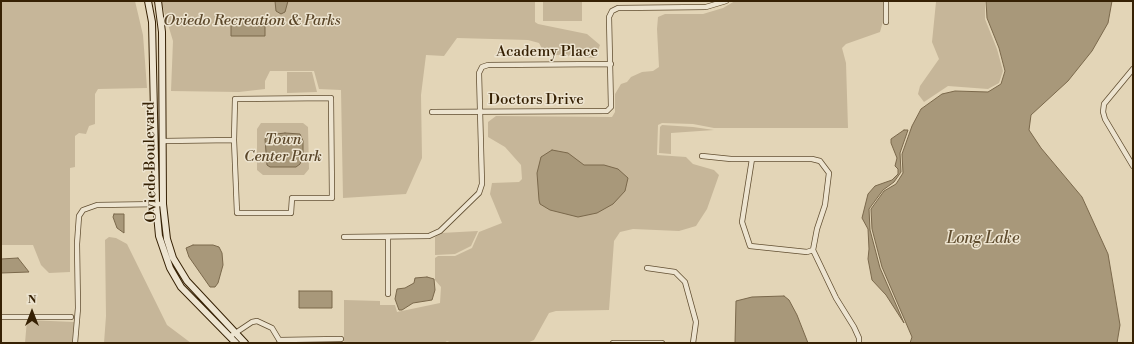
<!DOCTYPE html>
<html>
<head>
<meta charset="utf-8">
<style>
	body { margin:0 }
	#map { position:relative; width:1134px; height:344px; overflow:hidden; background:#e3d5b7; font-family:"Libre Bodoni",serif }
	canvas { display:block }
	.frame { position:absolute; inset:0; border:2px solid #362104; pointer-events:none }
	.north { position:absolute; left:12px; top:292px; width:40px; height:40px; -webkit-text-stroke:3px #ede4d0; paint-order:stroke; rotate:0deg; font-size:11px; font-weight:700; line-height:16px; text-align:center; color:#362104 }
	.north::after { content:''; display:block; margin:auto; width:14px; height:18px; background:#362104; clip-path:polygon(50% 0,100% 100%,50% 72%,0 100%) }
</style>
</head>
<body>
<div id="map">
<canvas width="1134" height="344"></canvas>
<div class="frame"></div>
<div class="north">N</div>
</div>
<script>
const ctx = document.querySelector('canvas').getContext('2d');
ctx.lineJoin = 'round';
function fillPath(path, color) {
  ctx.fillStyle = color;
  ctx.fill(path, 'evenodd');
}
function toPath(rows) {
  const path = new Path2D();
  for (const r of rows) {
    path.moveTo(r[0], r[1]);
    for (let i = 2; i < r.length; i += 2) path.lineTo(r[i], r[i + 1]);
  }
  return path;
}
function stroke(path, color, width, dash) {
  ctx.strokeStyle = color;
  ctx.lineWidth = width;
  ctx.lineCap = dash ? 'butt' : 'round';
  ctx.setLineDash(dash || []);
  ctx.stroke(path);
}
function label(font, color, halo, rows, align = 'center') {
  ctx.font = font + ' "Libre Bodoni",serif';
  ctx.lineWidth = 3;
  ctx.setLineDash([]);
  ctx.textBaseline = 'middle';
  ctx.strokeStyle = halo;
  ctx.fillStyle = color;
  for (const [text, x, y, turn = 0] of rows) {
    ctx.save();
    ctx.translate(x, y);
    ctx.rotate((+turn || 0) * Math.PI / 180);
    ctx.textAlign = isNaN(turn) ? turn : align;
    if (halo) ctx.strokeText(text, 0, 0);
    ctx.fillText(text, 0, 0);
    ctx.restore();
  }
}
fillPath(toPath([
	[1,1,135,1,143,35,147,88,98,89,95,94,95,124,89,126,86,134,79,133,75,136,75,167,70,168,70,272,49,273,41,265,33,245,1,245],
	[161,1,535,1,535,22,538,24,587,34,600,45,595,58,545,54,539,43,528,40,457,38,444,56,426,55,421,95,422,158,406,194,343,198,341,90,319,89,314,71,270,71,265,81,265,89,239,92,171,91,173,41],
	[543,1,582,1,582,21,543,21],
	[735,1,883,1,884,18,880,32,846,44,842,48,846,63,848,128,714,128,693,124,662,123,658,125,657,155,686,157,693,164,714,170,719,175,707,209,696,226,679,231,633,229,620,232,614,241,609,310,556,311,549,313,534,340,527,343,452,343,447,341,444,343,344,343,344,300,380,301,380,305,395,305,397,312,440,303,441,287,435,280,435,258,438,256,455,256,472,248,479,232,502,223,490,194,492,183,519,182,522,179,521,165,505,147,488,137,488,122,496,116,612,117,615,112,615,94,621,84,627,82,631,77,642,72,653,71,659,67,657,29,658,17,665,14,703,14,723,8],
	[921,1,985,1,985,19,997,49,1003,71,999,83,988,89,948,86,924,102,918,94,920,86,939,59,932,42,936,2],
	[287,72,312,72,317,92,287,93],
	[261,123,303,123,308,127,309,169,304,175,263,175,257,170,257,129],
	[662,125,693,127,714,130,671,133,671,154,659,153,660,127],
	[478,231,471,246,455,254,435,255,435,237,441,233],
	[109,237,116,238,127,244,167,325,191,343,104,343,106,316,105,240],
	[27,320,74,322,72,343,25,343]
]), '#c6b699');
const water = toPath([
	[275,1,288,1,285,12,281,14,276,11,275,1],
	[986,1,1112,1,1108,23,1092,51,1068,81,1031,115,1029,130,1041,148,1082,197,1108,254,1120,325,1117,343,910,343,912,337,882,267,872,229,871,209,884,191,896,184,903,173,902,154,912,126,921,109,942,94,955,91,988,92,1001,84,1005,71,999,48,987,18,986,1],
	[265,20,265,36,231,36,231,21,265,20],
	[904,130,908,130,900,153,901,172,894,182,883,190,869,209,870,230,880,268,904,323,886,295,872,280,868,259,869,249,868,229,862,218,868,194,875,186,892,180,898,174,898,169,895,166,897,158,891,143,891,139,904,130],
	[285,133,300,134,303,141,303,156,300,164,296,167,270,167,267,165,265,139,268,135,285,133],
	[552,150,568,153,584,165,604,165,618,169,628,178,625,191,613,204,597,213,578,217,550,210,540,204,539,200,537,173,541,157,552,150],
	[114,214,124,214,124,233,117,228,113,217,114,214],
	[193,245,213,245,219,247,222,253,223,265,218,283,215,287,210,287,189,257,186,248,193,245],
	[18,258,29,272,1,273,1,259,18,258],
	[427,277,434,279,435,290,432,300,413,303,402,310,399,310,395,299,397,289,405,288,414,283,415,278,427,277],
	[299,291,332,291,332,308,299,308,299,291],
	[784,296,789,300,797,315,808,343,735,343,736,301,752,297,784,296]
]);
fillPath(water, '#a8987a');
stroke(water, '#7a684b', 1);
const street = toPath([
	[886,1,886,22],
	[1133,69,1104,104,1103,112,1105,119,1133,166],
	[331,98,332,198,292,198,291,213,237,213,234,140,235,99,331,98],
	[432,112,607,111,611,107,609,17,612,11,618,8,706,7,726,1],
	[163,141,234,140],
	[702,156,731,159,812,159,820,161,829,173,825,205,817,229,813,250,836,298,854,327,859,338,859,343],
	[752,159,742,222,750,246,807,252,813,250],
	[344,237,429,236,440,231,479,193,482,184,479,73,482,67,488,65,611,64],
	[388,237,388,294],
	[647,268,675,272,685,282,696,322,693,343],
	[1,317,71,317],
	[231,336,252,322,257,321,272,328,281,343],
	[279,340,341,339],
	[75,343,78,308,77,244,79,216,83,210,97,205,163,204],
	[613,343,662,343]
]);
const secondary = toPath([
	[148,1,152,22,156,204,159,236,170,268,181,287,236,343],
	[158,1,162,32,163,204,167,239,173,258,187,281,245,343]
]);
stroke(street, '#614e31', 6);
stroke(secondary, '#362104', 8);
stroke(street, '#ede4d0', 4.5);
stroke(secondary, '#ede4d0', 6);
label('italic 15px', '#5a4629', '#ede4d0', [
	["Oviedo Recreation & Parks",252,21],
	["Town",283,140],
	["Center Park",283,157]
]);
label('15px', '#362104', '#ede4d0', [
	["Academy Place",547,52],
	["Doctors Drive",536,100],
	["Oviedo Boulevard",151,162,-91]
]);
label('italic 16px', '#5e4b2d', '#ede4d0', [
	["Long Lake",983,239]
]);
</script>
</body>
</html>
